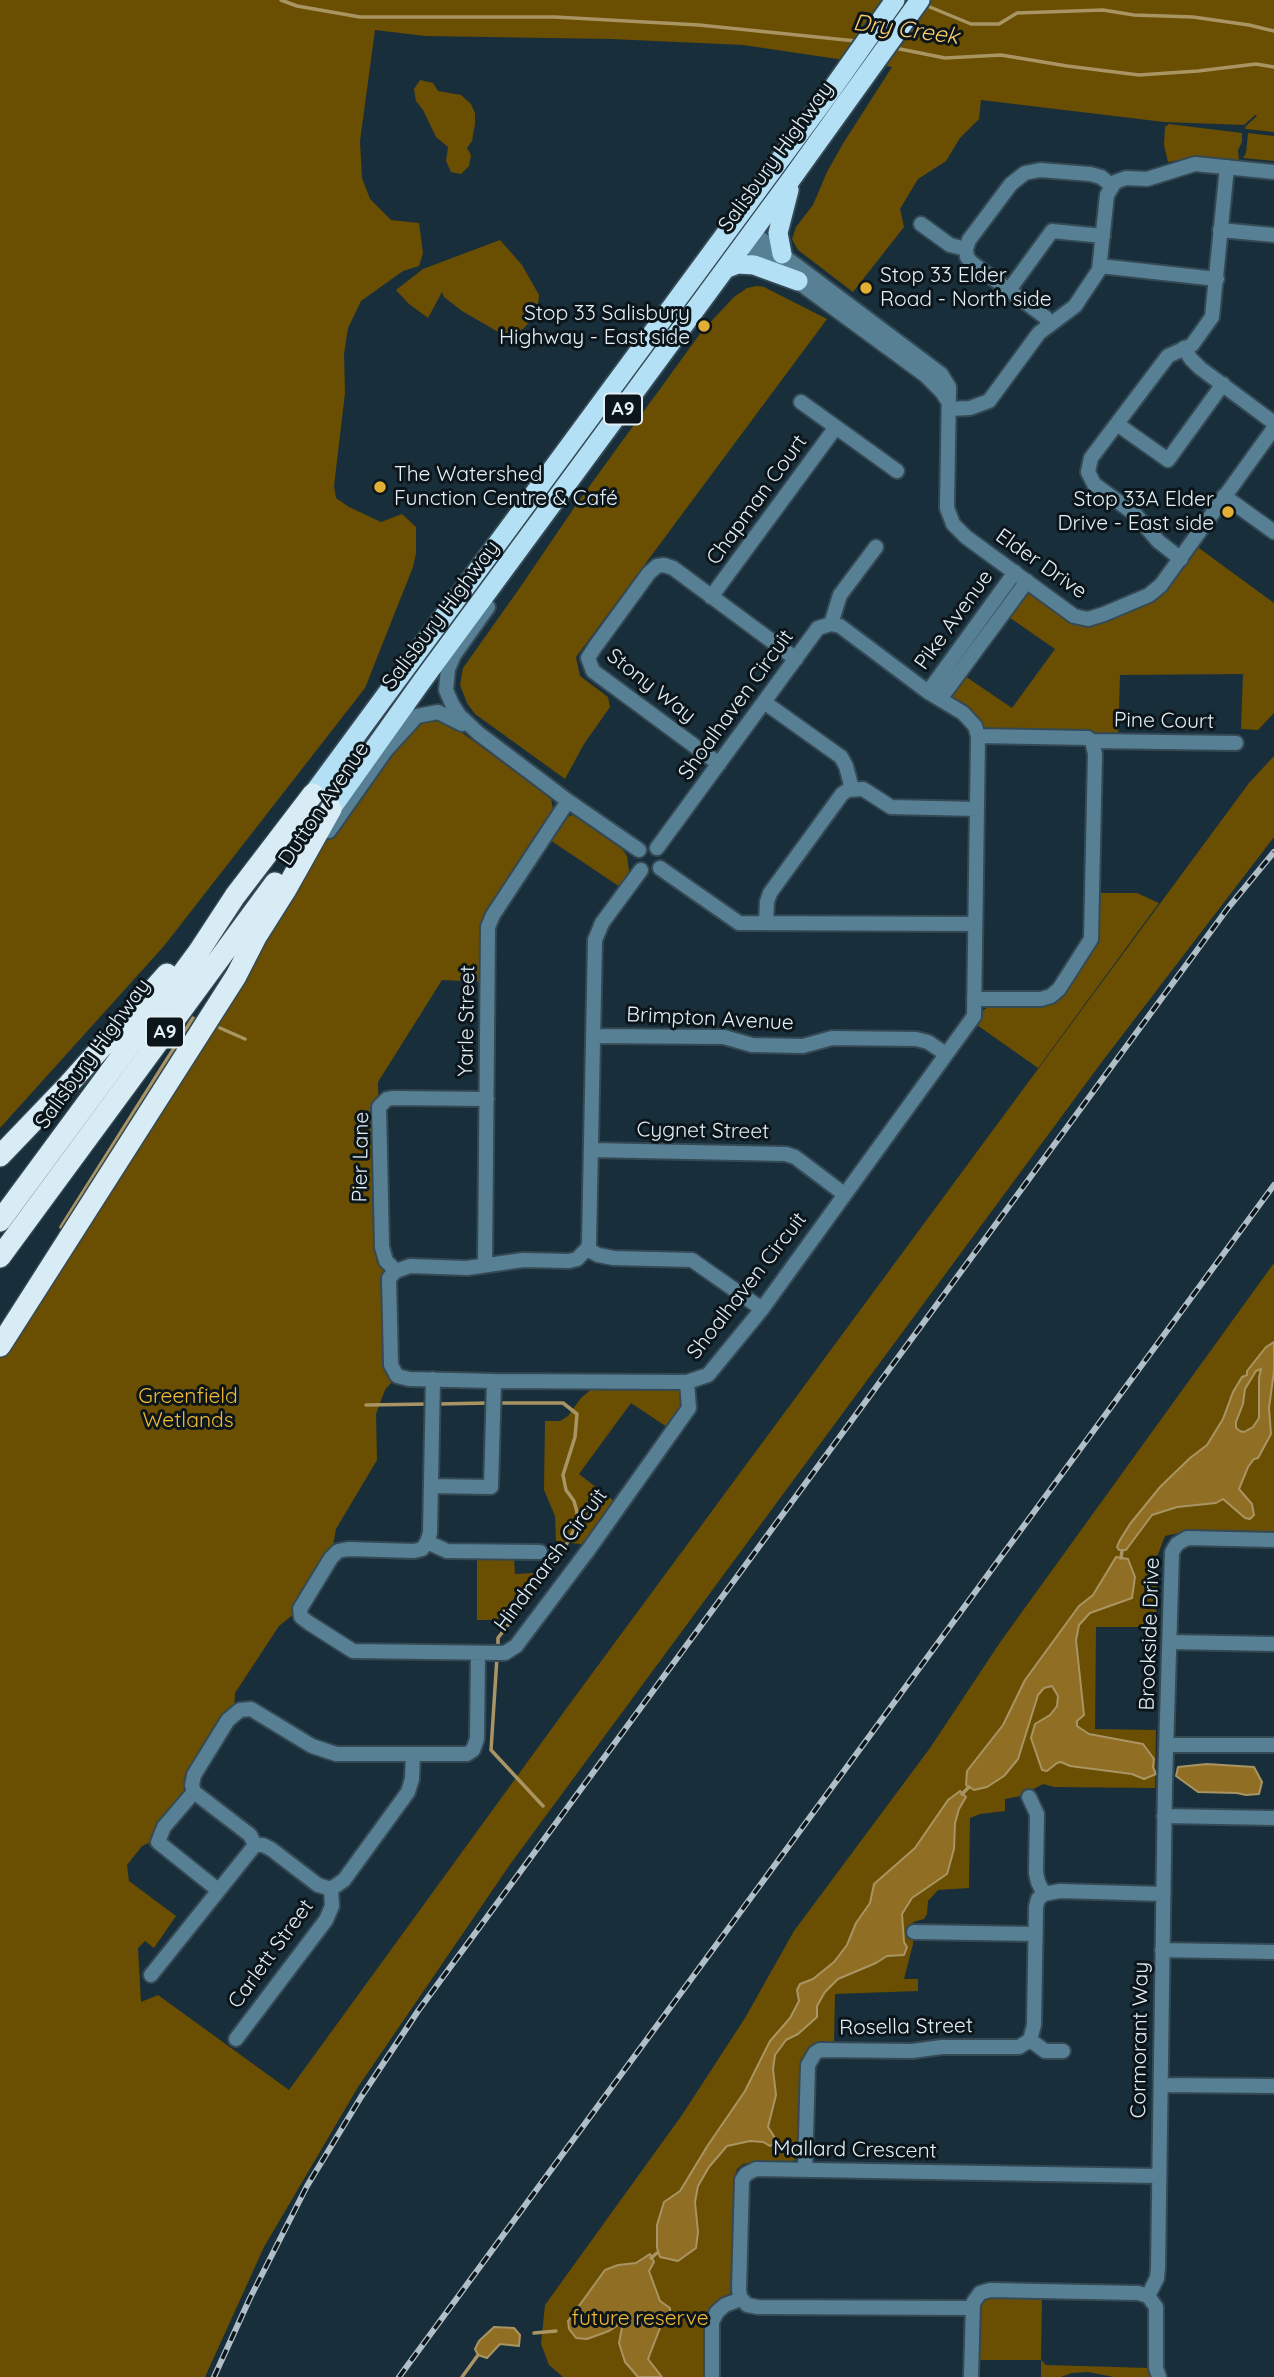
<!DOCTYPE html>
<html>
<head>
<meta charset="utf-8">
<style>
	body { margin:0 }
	canvas { display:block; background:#182e3a }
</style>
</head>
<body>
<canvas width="1274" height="2377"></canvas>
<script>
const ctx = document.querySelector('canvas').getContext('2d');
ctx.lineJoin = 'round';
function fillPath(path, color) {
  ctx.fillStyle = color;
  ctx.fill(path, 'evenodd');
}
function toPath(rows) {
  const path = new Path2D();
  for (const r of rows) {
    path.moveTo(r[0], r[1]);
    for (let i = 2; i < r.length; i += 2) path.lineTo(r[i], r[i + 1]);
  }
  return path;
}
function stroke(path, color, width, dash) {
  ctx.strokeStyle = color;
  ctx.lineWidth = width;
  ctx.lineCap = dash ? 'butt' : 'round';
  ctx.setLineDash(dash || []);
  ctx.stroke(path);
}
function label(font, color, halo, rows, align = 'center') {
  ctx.font = font + ' Quicksand,sans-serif';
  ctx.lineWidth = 6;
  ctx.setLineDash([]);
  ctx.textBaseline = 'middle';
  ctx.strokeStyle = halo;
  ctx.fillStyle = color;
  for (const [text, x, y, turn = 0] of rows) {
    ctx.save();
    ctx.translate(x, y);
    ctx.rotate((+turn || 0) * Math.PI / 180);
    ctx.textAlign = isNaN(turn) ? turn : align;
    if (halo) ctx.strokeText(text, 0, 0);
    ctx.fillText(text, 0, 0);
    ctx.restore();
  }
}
fillPath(toPath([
	[0,0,1274,0,1274,132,1246,129,1245,127,1257,116,1255,115,1244,125,1164,122,981,100,979,119,960,138,946,161,918,179,900,209,904,227,853,292,798,250,792,239,796,227,813,205,827,172,844,142,892,67,743,45,611,39,425,36,375,30,360,141,362,178,370,199,391,220,419,223,423,253,419,266,403,271,361,301,348,328,344,354,345,393,334,486,336,498,349,507,381,522,402,514,416,527,416,553,413,567,365,688,164,946,0,1128],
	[420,80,433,83,438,91,461,95,471,104,475,113,475,124,472,141,467,148,471,155,469,166,461,174,451,172,446,161,448,147,436,137,423,110,416,101,414,89],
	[1169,124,1242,133,1242,142,1238,150,1239,160,1238,162,1189,158,1168,162,1164,145,1165,127],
	[1248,133,1274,136,1274,161,1243,158,1246,153],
	[500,240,522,265,539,295,537,314,523,329,508,334,500,333,462,311,444,297,442,292,428,318,409,304,396,290,423,269],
	[757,286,764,287,827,319,576,657,580,676,608,697,610,707,584,744,565,779,475,714,467,703,460,685,463,668,519,589,578,502,702,331,734,297,747,288],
	[1192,543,1274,603,1274,713,1258,730,1241,729,1243,674,1120,675,1118,740,978,736,940,699,959,672,1012,708,1055,649,1003,613,1027,581,1074,616,1149,595],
	[435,719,446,721,551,798,553,809,482,921,481,982,442,980,378,1082,382,1247,386,1261,397,1376,385,1390,376,1414,377,1460,336,1529,331,1558,300,1609,279,1626,235,1693,234,1713,192,1785,157,1839,142,1846,127,1865,129,1881,176,1916,154,1948,145,1941,138,1948,141,2002,158,1995,289,2090,574,1698,1249,783,1274,756,1274,837,1101,1063,511,1863,358,2087,264,2247,205,2377,0,2377,0,1355,336,825,391,748,415,725],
	[573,815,622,849,627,856,629,871,620,887,550,840,567,817],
	[1099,893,1137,893,1159,903,1038,1068,977,1025,981,1012,991,1005,1059,996,1094,948,1097,938],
	[1274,1263,1274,1533,1188,1531,1165,1536,1157,1557,1156,1627,1096,1627,1095,1729,1156,1730,1155,1788,1054,1787,1043,1784,1021,1796,1005,1799,1005,1811,980,1814,970,1818,969,1888,938,1890,928,1901,927,1914,924,1919,913,1922,913,1944,904,1979,918,1979,918,1991,835,1994,834,2042,817,2045,810,2048,802,2064,800,2156,789,2164,749,2163,743,2164,737,2169,735,2176,733,2287,728,2298,712,2308,707,2377,563,2377,549,2365,541,2344,545,2305,682,2115,745,2018,794,1931,930,1748,1001,1641],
	[600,1382,687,1382,689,1400,673,1431,631,1403,579,1474,619,1505,589,1549,580,1544,556,1541,555,1516,544,1490,545,1421,560,1421,568,1416,581,1398],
	[477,1553,514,1558,515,1574,534,1573,497,1620,477,1620],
	[992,2297,1042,2298,1041,2360,1046,2365,1150,2368,1152,2377,1114,2377,1088,2372,1072,2373,1061,2377,1041,2377,1041,2360,978,2360,980,2305,984,2300]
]), '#6a4e01');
const water = toPath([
	[1274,1342,1274,1371,1269,1408,1271,1434,1258,1458,1254,1459,1248,1467,1239,1489,1252,1504,1254,1515,1250,1519,1245,1518,1223,1499,1216,1503,1177,1507,1152,1515,1126,1550,1119,1550,1117,1547,1120,1540,1130,1524,1160,1487,1190,1458,1207,1445,1223,1419,1233,1392,1242,1377,1247,1375,1247,1371,1266,1347,1274,1342],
	[1261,1369,1259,1378,1259,1418,1253,1427,1244,1432,1240,1431,1236,1428,1236,1422,1243,1404,1245,1389,1256,1371,1261,1369],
	[1116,1557,1128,1559,1135,1577,1132,1598,1090,1613,1079,1625,1076,1640,1084,1715,1077,1721,1077,1726,1089,1734,1143,1744,1154,1759,1153,1767,1156,1774,1144,1779,1132,1774,1070,1766,1061,1762,1057,1763,1047,1771,1042,1770,1031,1738,1035,1724,1050,1715,1057,1706,1058,1696,1052,1686,1044,1688,1038,1695,1018,1759,1004,1776,987,1787,974,1790,966,1785,967,1771,1003,1725,1025,1680,1079,1606,1093,1595,1116,1557],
	[1207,1764,1254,1767,1262,1782,1259,1794,1246,1795,1237,1793,1198,1792,1176,1776,1178,1767,1207,1764],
	[960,1791,966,1797,959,1809,955,1823,954,1849,947,1874,912,1898,902,1914,904,1942,907,1947,904,1955,887,1956,876,1963,838,1979,825,1992,817,2006,817,2017,798,2034,786,2040,775,2055,773,2069,776,2095,768,2127,777,2141,770,2146,763,2142,750,2141,727,2146,709,2167,698,2186,695,2202,698,2232,696,2248,678,2261,660,2257,657,2248,657,2225,664,2202,680,2191,708,2145,745,2091,770,2041,790,2018,799,2001,797,1990,800,1984,813,1979,834,1962,847,1945,856,1923,870,1903,874,1884,915,1848,948,1800,960,1791],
	[650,2254,654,2262,649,2271,660,2301,670,2308,670,2314,662,2323,648,2359,662,2377,638,2377,625,2362,619,2343,623,2322,609,2331,587,2339,576,2338,569,2329,568,2321,605,2270,618,2265,636,2263,650,2254],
	[494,2327,514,2328,520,2335,519,2346,500,2344,487,2358,478,2355,475,2349,479,2341,494,2327]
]);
fillPath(water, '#906f24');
stroke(water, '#a99563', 2);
stroke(toPath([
	[281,0,297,6,360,17,555,17,699,25,856,41],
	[925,5,971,24,999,24,1017,13,1103,10,1134,15,1193,17,1249,25,1274,31],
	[895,48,945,58,1001,55,1067,66,1139,75,1198,71,1256,64,1274,67],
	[220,1028,245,1039],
	[61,1227,193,1018],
	[497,1403,563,1403,577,1414,575,1437,563,1475,566,1490,574,1501,577,1512,576,1526,562,1553,498,1638,498,1649],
	[437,1404,489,1403],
	[366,1405,430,1404],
	[1121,1558,1122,1551],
	[497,1657,491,1750,543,1806],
	[962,1794,969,1787],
	[651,2258,657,2253],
	[534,2333,556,2331],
	[462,2377,478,2355]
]), '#a99563', 3.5);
const minor = toPath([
	[921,224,950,245,966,249],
	[1220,230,1274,235],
	[752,232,941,374,949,387,947,508,953,524,966,537,1074,616,1088,619,1104,614,1149,595,1161,585,1274,428],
	[745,243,925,375,942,392,948,401],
	[1100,266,1217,279],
	[1009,290,1052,231,1103,236],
	[1050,325,1045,317,971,262,967,257,966,249,969,240,1011,184,1025,173,1040,170,1090,174,1101,177,1112,186],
	[1184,348,1191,359,1200,368,1274,423],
	[801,402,897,471],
	[949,409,970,408,989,401,1039,333,1075,306,1099,270,1107,195,1115,182,1126,178,1147,179,1195,164,1274,172],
	[1117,424,1168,460,1223,384],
	[1224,496,1274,532],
	[1181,559,1158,541,1135,514,1094,484,1088,472,1091,458,1168,356,1192,345,1212,317,1227,167],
	[711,597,836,427],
	[488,607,454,655,448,669,446,690,452,704,459,715,478,733,568,801,639,850],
	[831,624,840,595,876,547],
	[928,692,1015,572],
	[940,699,1027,581],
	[764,702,841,757,846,766,852,789],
	[978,736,1088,738,1092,741,1236,743],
	[719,764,593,671,588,658,595,647,649,573,657,566,664,565,673,568,796,659],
	[329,831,386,750,417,716,438,712,462,724],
	[660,868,739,923,975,924],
	[641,870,602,923,595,940,589,1244,587,1249,577,1259,569,1261,523,1260,467,1268,410,1266,396,1271,389,1278,391,1365,397,1376,409,1379,494,1381,687,1382,708,1375,762,1309,974,1016,978,736,975,726,963,713,928,692,840,626,831,624,818,628,657,848],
	[766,923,767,902,770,893,842,794,848,790,863,789,891,807,977,809],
	[974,999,1041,999,1051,996,1059,989,1091,939,1095,754,1092,741],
	[593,1036,724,1037,752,1045,803,1046,832,1038,916,1039,928,1042,946,1054],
	[591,1150,786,1154,795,1157,844,1194],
	[587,1249,598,1255,614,1258,692,1260,762,1309],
	[485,1265,488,927,493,915,568,801],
	[396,1271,386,1261,382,1247,379,1107,387,1099,394,1098,487,1099],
	[433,1379,430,1533,427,1542,422,1549,414,1551,348,1549,338,1551,331,1558,300,1609,301,1617,309,1623,353,1651,505,1653,516,1646,589,1549,689,1408,687,1382],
	[431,1486,491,1487,494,1381],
	[427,1542,447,1551,540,1552],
	[1170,1642,1274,1644],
	[1167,1745,1274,1745],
	[194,1792,164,1827,158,1842,218,1890],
	[1164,1816,1274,1818],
	[331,1889,318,1885,271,1849,263,1845,255,1845,250,1835,194,1792,192,1785,194,1775,228,1720,240,1710,251,1709,312,1746,336,1754,467,1754,473,1750,477,1739,478,1653],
	[331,1889,344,1880,408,1792,412,1779,413,1755],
	[1044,1894,1060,1891,1163,1894],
	[914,1932,1034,1934],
	[1162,1950,1274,1952],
	[151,1975,255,1845],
	[236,2039,326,1920,332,1906,331,1889],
	[1030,2040,1045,2051,1063,2051],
	[1161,2085,1274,2086],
	[805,2170,808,2065,815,2053,820,2050,912,2051,942,2047,1019,2047,1030,2040,1034,2025,1036,1907,1038,1899,1044,1894,1038,1882,1036,1873,1037,1814,1029,1797],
	[1148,2296,1157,2278,1158,2268,1165,1784,1172,1552,1177,1544,1187,1538,1274,1540],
	[973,2308,758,2307,747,2305,740,2297,739,2289,742,2180,746,2174,756,2169,1158,2176],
	[712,2377,712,2322,717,2312,725,2305,741,2299],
	[971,2377,973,2303,980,2293,990,2290,1138,2293,1148,2296,1156,2307,1156,2368,1159,2377]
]);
const trunk = toPath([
	[782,254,778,233,789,190],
	[725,269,738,264,754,265,798,281],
	[313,794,830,92,895,0],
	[331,809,422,681,792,178,920,0]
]);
const motorway = toPath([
	[0,1156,68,1085,167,974],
	[0,1221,199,951,235,896,313,794],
	[0,1257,275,883],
	[0,1346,236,976,256,937,285,891,331,809]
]);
stroke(minor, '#344954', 18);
stroke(trunk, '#344954', 23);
stroke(motorway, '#344954', 24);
stroke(minor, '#578095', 14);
stroke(trunk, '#b4e0f6', 19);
stroke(motorway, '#d8ecf6', 21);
const rail = toPath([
	[214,2377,250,2298,307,2186,361,2097,418,2011,1228,908,1274,852],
	[399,2377,1274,1185]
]);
stroke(rail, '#afbec7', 6);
stroke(rail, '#0c151a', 3.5, [10]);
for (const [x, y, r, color] of [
	[866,288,7,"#e2af34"],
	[704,326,7,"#e2af34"],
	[380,487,7,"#e2af34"],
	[1228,512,7,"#e2af34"]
]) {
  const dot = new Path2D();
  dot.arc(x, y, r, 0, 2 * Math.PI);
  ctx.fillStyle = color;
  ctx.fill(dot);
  stroke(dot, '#0c151a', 2.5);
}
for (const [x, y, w] of [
	[623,409,38],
	[165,1032,38]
]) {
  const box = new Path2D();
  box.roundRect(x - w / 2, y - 15.5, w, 31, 5);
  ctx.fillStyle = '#0c151a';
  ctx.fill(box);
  stroke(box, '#e2eff7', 2);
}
label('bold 19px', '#e2eff7', null, [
	["A9",623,409],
	["A9",165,1032]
]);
label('21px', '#e2eff7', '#0c151a', [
	["Salisbury Highway",776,157,-54],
	["Chapman Court",757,500,-54],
	["Elder Drive",1041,564,35],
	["Salisbury Highway",441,615,-53],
	["Pike Avenue",954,620,-54],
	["Stony Way",651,686,38],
	["Shoalhaven Circuit",736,705,-54],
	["Pine Court",1164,721,1],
	["Dutton Avenue",324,804,-56],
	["Brimpton Avenue",710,1019,3],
	["Yarle Street",467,1021,-89],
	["Salisbury Highway",93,1054,-54],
	["Cygnet Street",703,1131,1],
	["Pier Lane",361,1157,-89],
	["Shoalhaven Circuit",747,1286,-52],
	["Hindmarsh Circuit",551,1560,-53],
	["Brookside Drive",1150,1634,-88],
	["Carlett Street",271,1954,-54],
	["Rosella Street",906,2027,-1],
	["Cormorant Way",1140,2040,-89],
	["Mallard Crescent",855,2150,1]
]);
label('21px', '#e2eff7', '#0c151a', [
	["Stop 33 Elder",880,276],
	["Road - North side",880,300],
	["Stop 33 Salisbury",690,314,"right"],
	["Highway - East side",690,338,"right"],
	["The Watershed",394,475],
	["Function Centre & Café",394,499],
	["Stop 33A Elder",1214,500,"right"],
	["Drive - East side",1214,524,"right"]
], 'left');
label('21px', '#f2bb33', '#0c151a', [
	["Greenfield",188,1397],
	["Wetlands",188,1421],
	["future reserve",640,2319]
]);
label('italic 23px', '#f8cb6d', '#0c151a', [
	["Dry Creek",906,30,8]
]);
</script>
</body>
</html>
